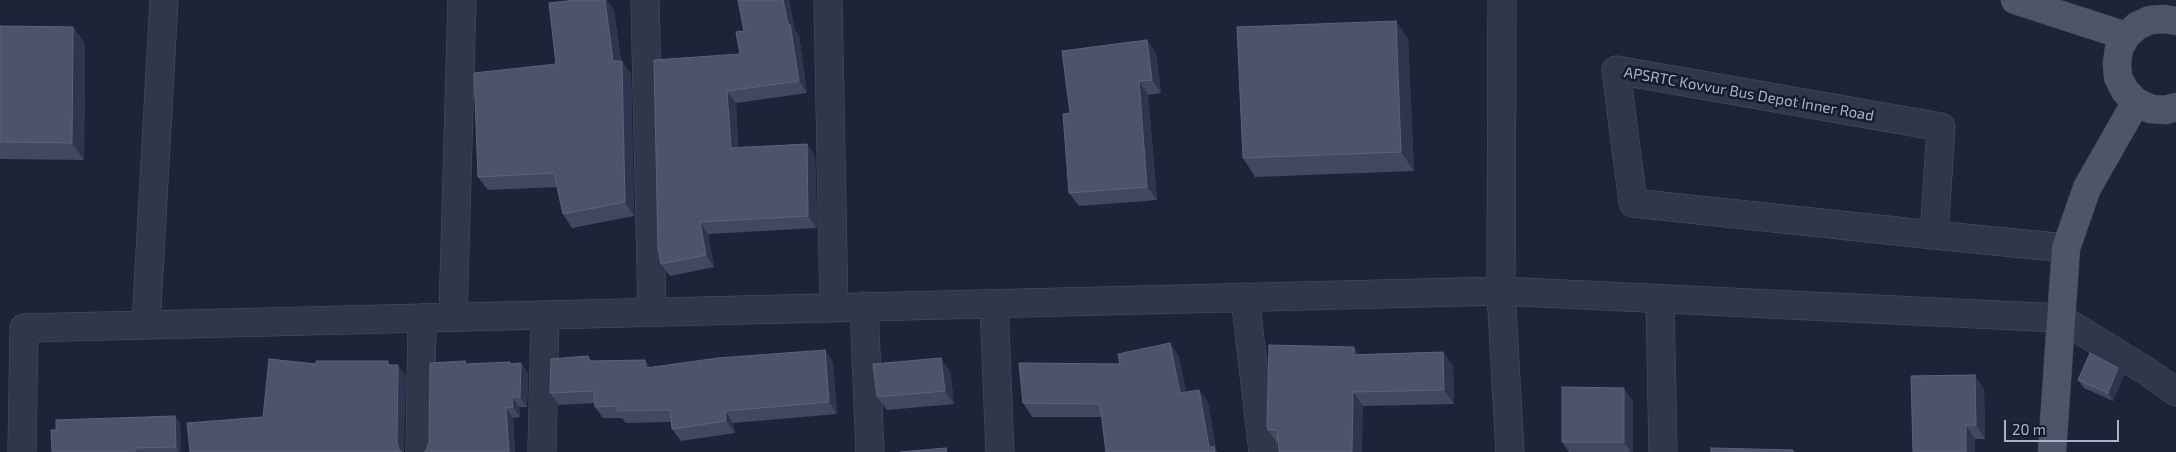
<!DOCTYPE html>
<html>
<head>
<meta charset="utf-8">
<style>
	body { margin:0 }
	#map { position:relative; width:2176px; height:452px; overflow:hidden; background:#1e2438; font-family:"Exo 2",sans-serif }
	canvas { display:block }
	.scale { position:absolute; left:2004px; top:420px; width:115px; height:22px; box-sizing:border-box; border:2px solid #abb1c6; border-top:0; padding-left:6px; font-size:15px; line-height:18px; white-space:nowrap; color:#abb1c6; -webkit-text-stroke:4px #171c2d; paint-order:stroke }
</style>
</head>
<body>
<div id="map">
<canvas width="2176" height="452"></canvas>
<div class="scale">20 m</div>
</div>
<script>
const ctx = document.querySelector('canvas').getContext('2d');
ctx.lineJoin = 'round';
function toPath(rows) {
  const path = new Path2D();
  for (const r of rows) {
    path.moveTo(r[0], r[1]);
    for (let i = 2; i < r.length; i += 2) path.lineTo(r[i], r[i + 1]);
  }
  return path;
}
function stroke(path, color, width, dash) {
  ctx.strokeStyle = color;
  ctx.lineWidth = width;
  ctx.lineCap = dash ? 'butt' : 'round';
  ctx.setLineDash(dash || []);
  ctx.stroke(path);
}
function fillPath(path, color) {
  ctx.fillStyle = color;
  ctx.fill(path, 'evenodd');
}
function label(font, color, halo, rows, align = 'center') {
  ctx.font = font + ' "Exo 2",sans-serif';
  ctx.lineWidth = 5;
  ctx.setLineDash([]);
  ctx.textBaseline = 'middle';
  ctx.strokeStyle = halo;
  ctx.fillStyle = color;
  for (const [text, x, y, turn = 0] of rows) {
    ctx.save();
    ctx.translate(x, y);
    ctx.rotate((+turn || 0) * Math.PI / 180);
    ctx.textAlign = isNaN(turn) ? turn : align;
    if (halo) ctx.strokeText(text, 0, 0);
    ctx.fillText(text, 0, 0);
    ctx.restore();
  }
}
const minor = toPath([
	[645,0,652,312],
	[828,0,834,308],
	[1502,0,1501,291,1510,452],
	[1934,235,1941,127,1616,70,1633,203,1934,235,2066,248],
	[1245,297,1263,452],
	[1660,299,1663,452],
	[994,304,1000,452],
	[864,306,870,452],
	[453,317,462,0],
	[146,325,164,0],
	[22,452,24,328,146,325,1501,291,2060,318,2148,372,2176,392],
	[420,452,422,318],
	[542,452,545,315]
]);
const major = toPath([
	[2015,0,2126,36],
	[2176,21,2164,19,2150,20,2137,26,2126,36,2119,49,2117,63,2118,77,2125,91,2136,102,2151,109,2166,110,2176,107],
	[2052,452,2066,248,2087,188,2136,102]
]);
stroke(minor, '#4c5164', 29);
stroke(major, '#3b4052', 29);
stroke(minor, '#313748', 28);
stroke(major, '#4f5569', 28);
fillPath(toPath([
	[738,0,789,0,795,31,799,36,807,93,736,103,738,147,807,144,815,156,817,228,708,234,714,267,670,276,661,264,740,54,744,31],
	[614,10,621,61,631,74,634,216,572,228,563,214,557,187,488,190,478,177,556,64],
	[1396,21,1408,39,1414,171,1255,177,1243,158],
	[0,26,73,27,85,44,84,160,0,159],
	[1147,40,1156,53,1161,93,1148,95,1157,200,1079,206,1069,193],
	[1170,343,1179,357,1186,392,1199,390,1208,403,1216,449,1102,417,1032,417,1023,403],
	[825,350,833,362,837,414,733,423,735,433,681,441,672,429,671,422,626,423,622,418,603,418,595,407,595,403,559,405,550,393,588,356,592,361,651,368],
	[1443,352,1453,366,1454,404,1363,406,1278,444,1268,430,1359,354],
	[467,364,512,364,528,373,527,407,519,407,520,417,513,418,515,452,424,452,426,450],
	[2118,368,2124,375,2113,401,2084,388,2078,380],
	[950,371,954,404,887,410,877,397],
	[1984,389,1985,439,1975,439,1913,452],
	[1633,401,1633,452,1569,452,1562,442],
	[175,416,180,424,181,452,52,452]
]), '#414961');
fillPath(toPath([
	[605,0,607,0,614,10,622,72,622,61,631,74,634,216,625,202,613,61],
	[783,0,789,0,795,31,799,36,807,93,799,81],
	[1396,21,1408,39,1414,171,1401,152],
	[73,27,85,44,84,160,72,143],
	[1147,40,1156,53,1161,93,1152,80],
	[1139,81,1148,95,1157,200,1147,187],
	[727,91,736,103,739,160,731,148],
	[807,144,815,156,817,228,808,216],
	[700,222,708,234,714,267,706,255],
	[1170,343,1179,357,1190,407,1180,393],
	[1354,347,1364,361,1354,355],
	[825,350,833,362,837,414,829,402],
	[1443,352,1453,366,1454,404,1444,390],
	[941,358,950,371,954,404,945,391],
	[645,360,653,371,646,368],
	[521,363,528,373,527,407,520,397],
	[398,365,406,375,404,452,401,452,399,449,397,442],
	[2118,368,2124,375,2113,401,2108,393],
	[1975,375,1984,389,1985,439,1976,425],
	[1624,388,1633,401,1633,452,1631,452,1624,442],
	[1199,390,1208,403,1216,449,1218,452,1212,452,1209,447],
	[1353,392,1363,406,1362,452,1352,452],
	[512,397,519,407,520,417,513,407],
	[506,408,513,418,515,452,509,452],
	[725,411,733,423,735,433,726,421],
	[175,416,180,424,181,452,179,452,176,447],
	[1966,425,1975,439,1975,452,1966,452]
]), '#2e354c');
const building = toPath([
	[576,0,605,0,613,61,622,61,625,202,563,214,554,173,478,177,474,73,556,64,549,3,576,0],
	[738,0,783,0,788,24,790,24,799,81,727,91,731,148,807,144,808,216,700,222,706,255,661,264,658,248,654,60,740,54,736,32,744,31,738,0],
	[1396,21,1401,152,1243,158,1237,27,1396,21],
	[0,26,73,27,72,143,0,142,0,26],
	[1147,40,1152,80,1139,81,1147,187,1069,193,1063,114,1070,113,1062,51,1147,40],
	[1170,343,1180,393,1199,390,1209,447,1214,447,1215,452,1106,452,1100,404,1023,403,1019,363,1120,364,1118,354,1170,343],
	[1269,345,1354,347,1354,355,1443,352,1444,390,1353,392,1352,452,1279,452,1277,430,1268,430,1267,426,1269,345],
	[825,350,829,402,725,411,726,421,672,429,670,410,617,411,617,406,595,407,594,391,550,393,551,359,588,356,589,361,645,360,646,368,718,358,825,350],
	[2090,353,2118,368,2108,393,2078,380,2090,353],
	[941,358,945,391,877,397,873,364,941,358],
	[269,359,316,364,316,361,388,361,388,365,398,365,397,442,399,449,402,452,190,452,187,423,263,417,269,359],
	[465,361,466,364,510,362,510,364,521,363,520,397,512,397,513,407,506,408,509,452,424,452,426,450,429,443,430,363,465,361],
	[1975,375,1976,425,1966,425,1966,452,1913,452,1911,376,1975,375],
	[1562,387,1624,388,1624,442,1562,442,1562,387],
	[175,416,176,447,135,448,135,452,52,452,51,430,56,430,56,420,175,416],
	[946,448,947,452,900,452,946,448],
	[1711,448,1793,450,1793,452,1711,452,1711,448]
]);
fillPath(building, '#4c546c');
stroke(building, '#5b637a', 1);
label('15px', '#abb1c6', '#171c2d', [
	["APSRTC Kovvur Bus Depot Inner Road",1749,94,10]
]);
</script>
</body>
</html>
